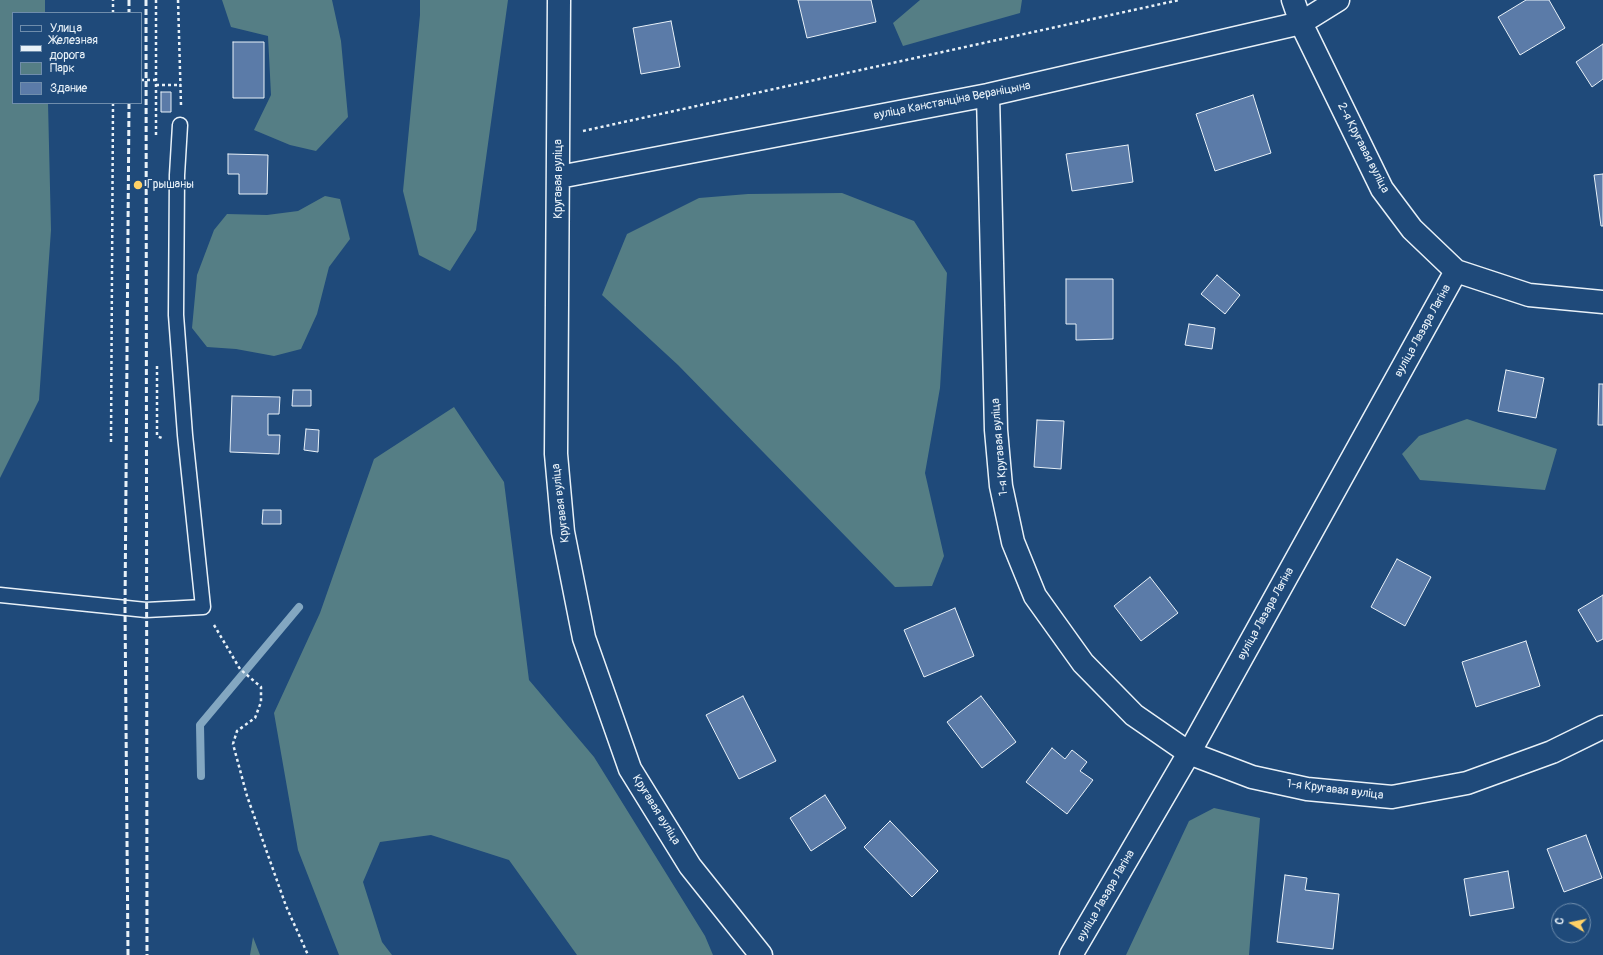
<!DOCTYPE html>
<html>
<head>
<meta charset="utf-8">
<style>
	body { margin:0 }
	#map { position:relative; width:1603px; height:955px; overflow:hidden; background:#1f4a7a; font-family:Pangolin,sans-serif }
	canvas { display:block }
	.legend { position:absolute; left:12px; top:12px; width:130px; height:92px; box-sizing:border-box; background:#1f4a7a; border:1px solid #6f8dac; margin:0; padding:5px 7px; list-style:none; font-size:12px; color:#e8f1f8 }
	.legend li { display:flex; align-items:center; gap:8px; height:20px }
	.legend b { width:20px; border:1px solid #6f8dac }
	.north { position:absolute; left:1551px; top:903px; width:40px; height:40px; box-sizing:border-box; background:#1f4a7a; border:1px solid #6f8dac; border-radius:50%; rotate:280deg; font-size:11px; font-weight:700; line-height:16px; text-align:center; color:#e8f1f8 }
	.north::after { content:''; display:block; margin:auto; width:14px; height:18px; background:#ffd166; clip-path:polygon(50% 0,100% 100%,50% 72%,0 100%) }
</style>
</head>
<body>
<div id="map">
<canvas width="1603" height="955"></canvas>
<ul class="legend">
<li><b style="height:5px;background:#1f4a7a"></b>Улица</li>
<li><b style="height:5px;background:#e8f1f8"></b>Железная дорога</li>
<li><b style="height:11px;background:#557e85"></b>Парк</li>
<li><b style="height:11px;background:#5b7ba8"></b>Здание</li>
</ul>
<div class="north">С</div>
</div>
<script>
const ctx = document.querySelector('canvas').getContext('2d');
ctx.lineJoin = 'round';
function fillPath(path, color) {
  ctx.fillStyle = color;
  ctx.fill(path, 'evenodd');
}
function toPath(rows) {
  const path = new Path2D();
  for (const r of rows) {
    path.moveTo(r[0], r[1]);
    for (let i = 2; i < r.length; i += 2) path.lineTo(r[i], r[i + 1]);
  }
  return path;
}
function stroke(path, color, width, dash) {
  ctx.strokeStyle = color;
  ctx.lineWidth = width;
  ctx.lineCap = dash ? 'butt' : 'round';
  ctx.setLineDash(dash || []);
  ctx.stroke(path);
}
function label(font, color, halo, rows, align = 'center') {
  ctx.font = font + ' Pangolin,sans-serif';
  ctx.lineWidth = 3;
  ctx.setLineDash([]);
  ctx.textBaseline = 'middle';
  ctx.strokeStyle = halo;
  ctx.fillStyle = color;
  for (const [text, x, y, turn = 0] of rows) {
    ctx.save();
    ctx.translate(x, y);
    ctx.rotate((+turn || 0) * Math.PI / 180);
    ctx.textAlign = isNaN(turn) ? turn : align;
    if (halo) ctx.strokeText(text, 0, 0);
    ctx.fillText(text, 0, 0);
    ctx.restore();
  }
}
fillPath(toPath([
	[0,0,45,0,45,13,13,13,13,103,48,103,51,230,39,400,0,478],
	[222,0,332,0,341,41,348,117,316,151,290,145,254,130,271,95,268,36,231,27],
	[420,0,508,0,476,230,450,271,419,255,403,191,420,15],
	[920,0,1022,0,1020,13,903,46,893,23],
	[842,193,914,221,947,273,940,388,925,473,944,556,932,586,895,587,678,365,602,295,627,234,699,198,748,194],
	[325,196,340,199,350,239,329,267,317,314,301,349,274,356,236,349,207,347,192,328,197,275,214,230,227,214,267,215,298,211],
	[454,407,504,482,529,680,594,757,705,936,713,955,577,955,509,860,431,835,380,842,363,882,382,942,392,955,339,955,298,850,274,713,320,613,374,459],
	[1467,419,1557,449,1545,490,1420,480,1402,454,1419,436],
	[1214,808,1260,818,1249,955,1126,955,1189,821],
	[253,937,260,955,250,955]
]), '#557e85');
stroke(toPath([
	[201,776,200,725,299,607]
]), '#83a7c1', 8);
const building = toPath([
	[798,0,871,0,876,22,807,38,798,0],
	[1526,0,1549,0,1565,28,1520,55,1498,17,1526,0],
	[671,21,680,67,641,74,633,28,671,21],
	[233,42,264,42,264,98,233,98,233,42],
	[1603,44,1603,79,1592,87,1576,62,1603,44],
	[161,92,171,92,171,112,161,112,161,92],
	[1253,95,1271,153,1215,171,1196,114,1253,95],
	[1128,145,1133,182,1072,191,1066,154,1128,145],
	[228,154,268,155,267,194,239,194,239,174,228,174,228,154],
	[1603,174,1603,226,1601,226,1594,175,1603,174],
	[1217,275,1240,295,1225,314,1201,294,1217,275],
	[1066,279,1113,279,1113,339,1076,340,1076,324,1066,324,1066,279],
	[1189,324,1215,328,1212,349,1185,345,1189,324],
	[1506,370,1544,378,1536,418,1498,411,1506,370],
	[1599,384,1603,384,1603,425,1598,425,1599,384],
	[293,390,311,390,311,406,292,406,293,390],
	[232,396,280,397,279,414,268,414,268,435,280,435,279,454,230,452,232,396],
	[1037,420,1064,421,1061,469,1034,467,1037,420],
	[306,429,319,430,318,452,304,450,306,429],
	[263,510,281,510,281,524,262,524,263,510],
	[1397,559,1431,577,1405,626,1371,607,1397,559],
	[1150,577,1178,613,1141,641,1114,606,1150,577],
	[1603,595,1603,639,1597,642,1578,610,1603,595],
	[955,608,974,656,924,677,904,630,955,608],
	[1526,641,1540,686,1476,707,1462,662,1526,641],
	[743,696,776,761,739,779,706,715,743,696],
	[981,696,1016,742,982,768,947,722,981,696],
	[1052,748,1065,759,1072,750,1087,762,1080,771,1093,780,1067,814,1026,782,1052,748],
	[825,795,846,828,811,851,790,818,825,795],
	[890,821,938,871,912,897,864,847,890,821],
	[1586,835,1602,878,1564,892,1547,849,1586,835],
	[1508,871,1514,908,1470,916,1464,879,1508,871],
	[1285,875,1307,878,1305,890,1339,894,1333,949,1277,942,1285,875]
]);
fillPath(building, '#5b7ba8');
stroke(building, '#e8f1f8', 1);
const lane = toPath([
	[0,595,146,610,203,607,185,435,176,315,177,175,180,125]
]);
const street = toPath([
	[559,0,556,454,563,532,584,638,630,769,690,866,761,955],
	[1293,0,1301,23,1382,189,1412,229,1456,271,1529,295,1603,302],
	[988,95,996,430,1001,486,1013,542,1035,596,1083,663,1134,715,1189,753,1252,777,1307,789,1392,797,1467,783,1552,752,1603,727],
	[559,177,988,95,1301,23,1338,0],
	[1071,955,1189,753,1456,271]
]);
stroke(lane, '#e8f1f8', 17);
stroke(street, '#e8f1f8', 25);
stroke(toPath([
	[156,0,156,135],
	[178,0,181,105],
	[113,13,113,0],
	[141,80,156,80],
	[156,85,181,85],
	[583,131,1179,0],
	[157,366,157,436,164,439],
	[111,442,113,103],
	[214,625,240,669,261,687,261,702,255,718,237,731,233,744,247,796,286,906,308,955]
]), '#e8f1f8', 2.5, [3, 3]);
stroke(lane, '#1f4a7a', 14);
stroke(street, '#1f4a7a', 22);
stroke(toPath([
	[129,0,129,13],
	[146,0,147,955],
	[128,955,125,608,129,103]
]), '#e8f1f8', 3, [6, 3]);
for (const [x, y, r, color] of [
	[138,185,5,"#ffd166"]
]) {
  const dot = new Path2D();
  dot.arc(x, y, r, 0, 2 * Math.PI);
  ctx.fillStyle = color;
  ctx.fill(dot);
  stroke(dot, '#1f4a7a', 1.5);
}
label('12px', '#e8f1f8', '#1f4a7a', [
	["вуліца Канстанціна Вераніцына",952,101,-11],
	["2-я Кругавая вуліца",1363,148,63],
	["Кругавая вуліца",559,179,-90],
	["вуліца Лазара Лагіна",1423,331,-61],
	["1-я Кругавая вуліца",1000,447,-95],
	["Кругавая вуліца",561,503,-97],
	["вуліца Лазара Лагіна",1266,614,-61],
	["1-я Кругавая вуліца",1335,790,7],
	["Кругавая вуліца",656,810,58],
	["вуліца Лазара Лагіна",1106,896,-60]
]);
label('12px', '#e8f1f8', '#1f4a7a', [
	["Грышаны",147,185]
], 'left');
</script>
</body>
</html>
